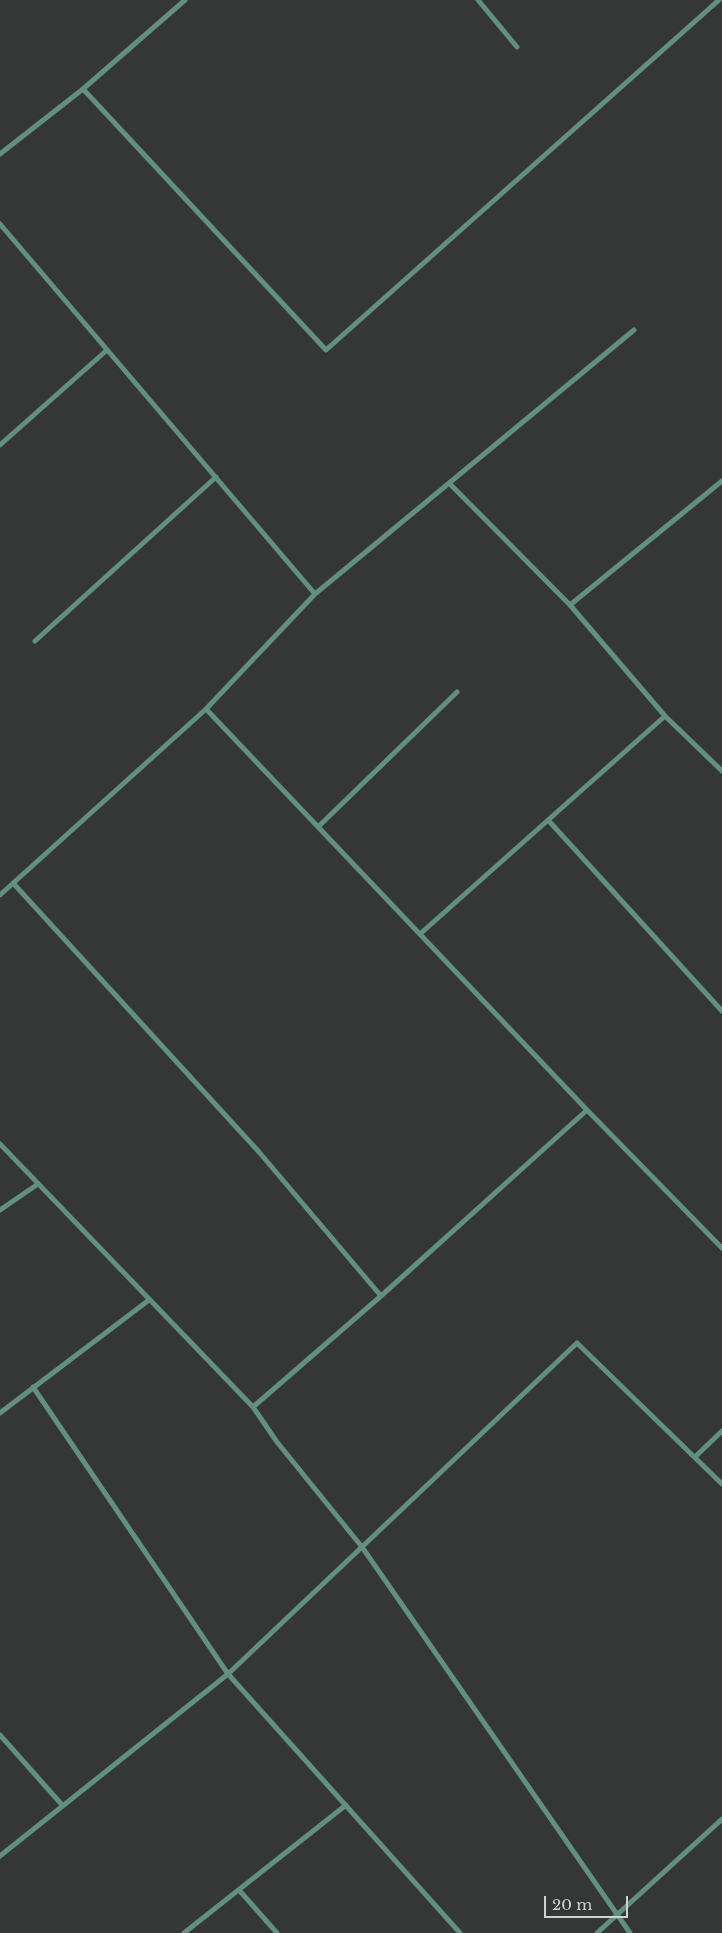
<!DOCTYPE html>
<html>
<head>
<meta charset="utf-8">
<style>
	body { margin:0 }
	#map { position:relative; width:722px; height:1933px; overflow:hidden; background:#343735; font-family:"Libre Baskerville",serif }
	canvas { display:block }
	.scale { position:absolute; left:544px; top:1896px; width:84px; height:22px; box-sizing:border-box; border:2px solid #d0d2d1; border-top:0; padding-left:6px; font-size:15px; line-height:18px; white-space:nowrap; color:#d0d2d1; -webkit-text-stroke:4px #343735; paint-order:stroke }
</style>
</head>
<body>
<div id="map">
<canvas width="722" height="1933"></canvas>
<div class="scale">20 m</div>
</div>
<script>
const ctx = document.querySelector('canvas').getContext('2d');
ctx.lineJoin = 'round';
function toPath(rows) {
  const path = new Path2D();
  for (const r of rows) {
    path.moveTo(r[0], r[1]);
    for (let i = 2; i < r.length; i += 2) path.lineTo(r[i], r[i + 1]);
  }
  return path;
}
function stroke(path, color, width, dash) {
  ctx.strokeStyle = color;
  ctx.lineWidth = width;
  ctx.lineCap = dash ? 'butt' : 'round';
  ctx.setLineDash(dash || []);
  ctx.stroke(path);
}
stroke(toPath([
	[478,0,517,47],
	[83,89,185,0],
	[0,154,83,89,326,350,719,0],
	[0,224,315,594,206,709,587,1110],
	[0,445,107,350],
	[449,483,570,605,665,716,722,771],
	[315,594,634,330],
	[570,605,722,481],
	[35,641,216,477],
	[548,820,722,1011],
	[318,827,457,692],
	[13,883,259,1152,381,1296],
	[0,895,206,709],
	[420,934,665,716],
	[0,1144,253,1407],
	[0,1210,38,1184],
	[33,1387,228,1674,460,1933],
	[0,1413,149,1300],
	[695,1457,722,1431],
	[0,1735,63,1806],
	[0,1856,228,1674,577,1343,722,1484],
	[239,1890,277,1933],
	[184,1933,346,1805],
	[597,1933,722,1819],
	[630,1933,362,1547,277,1442,253,1407,381,1296,587,1110,722,1248]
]), '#638e82', 5);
</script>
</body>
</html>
